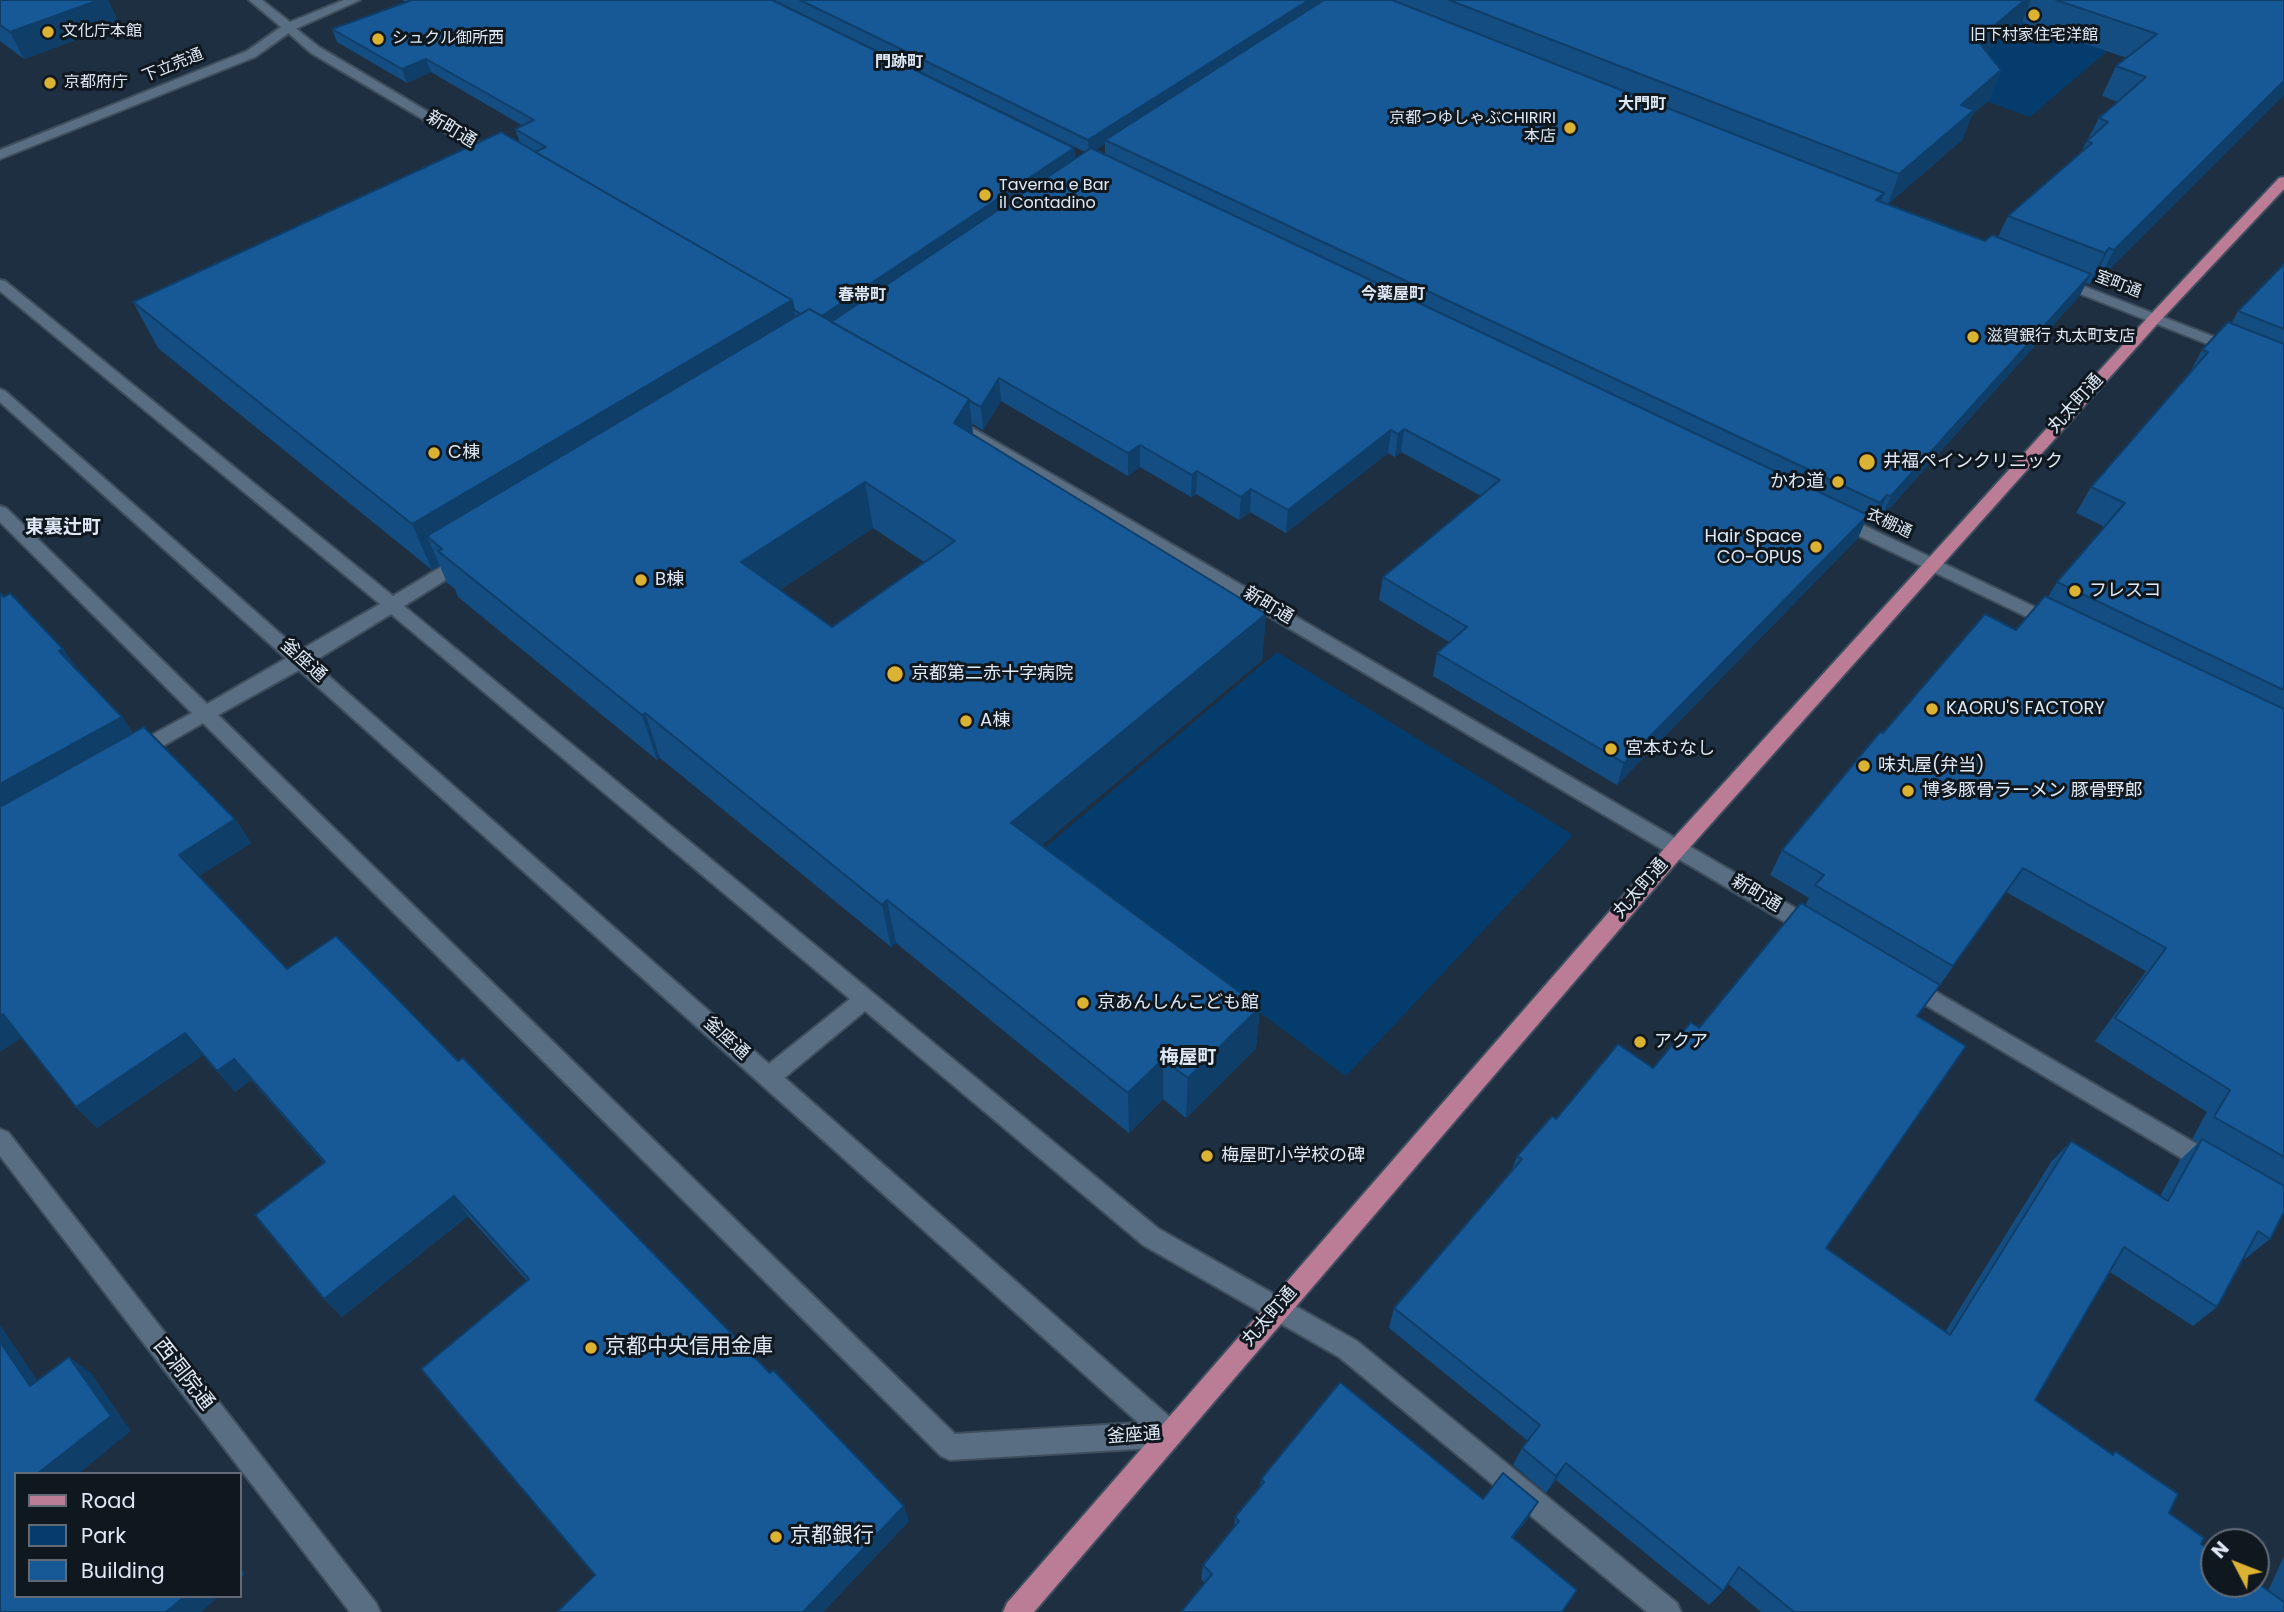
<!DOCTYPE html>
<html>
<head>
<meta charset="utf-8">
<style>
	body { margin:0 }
	#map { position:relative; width:2284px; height:1612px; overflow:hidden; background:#1e2f42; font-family:Poppins,sans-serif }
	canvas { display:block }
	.legend { position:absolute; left:14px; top:1472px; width:228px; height:126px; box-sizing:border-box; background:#0f171f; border:2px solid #626b75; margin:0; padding:9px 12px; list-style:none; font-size:21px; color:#dee9f5 }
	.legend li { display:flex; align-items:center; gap:14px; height:35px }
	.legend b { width:35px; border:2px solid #626b75 }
	.north { position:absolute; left:2200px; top:1528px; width:70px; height:70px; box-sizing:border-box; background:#0f171f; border:2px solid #626b75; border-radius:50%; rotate:312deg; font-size:19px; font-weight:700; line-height:28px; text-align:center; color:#dee9f5 }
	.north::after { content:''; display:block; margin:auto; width:24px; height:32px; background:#dcb233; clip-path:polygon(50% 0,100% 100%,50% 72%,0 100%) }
</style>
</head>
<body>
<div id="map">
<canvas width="2284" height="1612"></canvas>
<ul class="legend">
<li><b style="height:9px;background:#bb7c96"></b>Road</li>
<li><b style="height:19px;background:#043d6d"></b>Park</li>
<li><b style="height:19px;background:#165996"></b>Building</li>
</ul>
<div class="north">N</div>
</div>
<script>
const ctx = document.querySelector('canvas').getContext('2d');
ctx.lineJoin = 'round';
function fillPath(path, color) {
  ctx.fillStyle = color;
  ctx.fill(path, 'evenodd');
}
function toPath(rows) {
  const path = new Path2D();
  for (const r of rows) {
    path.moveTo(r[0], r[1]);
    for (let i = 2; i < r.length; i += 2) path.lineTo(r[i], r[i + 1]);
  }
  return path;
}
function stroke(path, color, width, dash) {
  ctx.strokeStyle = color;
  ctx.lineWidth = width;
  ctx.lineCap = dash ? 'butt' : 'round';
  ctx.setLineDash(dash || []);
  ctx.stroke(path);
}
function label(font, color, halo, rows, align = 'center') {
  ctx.font = font + ' Poppins,"Noto Sans JP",sans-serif';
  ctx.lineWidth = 6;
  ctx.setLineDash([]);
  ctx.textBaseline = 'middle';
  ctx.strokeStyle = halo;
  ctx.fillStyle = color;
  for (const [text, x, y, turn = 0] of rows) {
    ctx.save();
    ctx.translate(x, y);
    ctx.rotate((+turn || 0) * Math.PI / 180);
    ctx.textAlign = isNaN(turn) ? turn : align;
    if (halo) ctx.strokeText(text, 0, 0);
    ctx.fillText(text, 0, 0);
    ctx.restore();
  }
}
fillPath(toPath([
	[2167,0,2030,117,1797,32],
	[1277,652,1573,835,1346,1076,1041,851]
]), '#043d6d');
const minor = toPath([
	[289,23,319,47,504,157,502,160,492,160,311,53,285,30,285,24,289,23],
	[2060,277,2284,364,2284,374,2055,284,2053,281,2060,277],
	[0,280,5,281,393,596,459,556,471,556,473,560,471,564,404,606,1159,1229,1357,1341,1677,1603,1681,1612,1647,1612,1339,1357,1143,1245,865,1011,777,1084,769,1087,761,1084,758,1077,761,1070,850,999,391,614,308,665,218,715,955,1434,1170,1421,1179,1425,1183,1434,1179,1443,1170,1447,950,1460,941,1456,203,723,142,758,128,758,126,753,128,748,192,713,0,522,0,506,6,508,207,704,380,604,0,291,0,280],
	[950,415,1821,923,1824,929,1821,935,1814,937,1807,935,944,424,942,420,944,416,950,415],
	[1838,513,2060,619,2063,623,2060,627,2054,629,2048,627,1832,523,1830,519,1838,513],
	[1909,976,2219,1157,2222,1164,2219,1171,2211,1174,2203,1171,1902,991,1899,985,1902,979,1909,976],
	[0,1129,8,1132,376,1603,380,1612,350,1612,0,1156,0,1129]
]);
const tertiary = toPath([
	[249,0,262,0,290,22,344,0,360,0,293,30,255,57,0,159,0,150,247,51,281,27,249,0],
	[0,389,5,391,1179,1425,1183,1434,1179,1443,1170,1447,1161,1443,0,402,0,389]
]);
const primary = toPath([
	[2284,177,2284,189,2160,321,1684,854,1034,1612,1003,1612,1007,1603,1670,842,2150,315,2279,178,2284,177]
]);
stroke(minor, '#3e4e5d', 4);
stroke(tertiary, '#3e4e5d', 4);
stroke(primary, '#3e4e5d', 4);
fillPath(minor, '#5a6e83');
fillPath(tertiary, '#5a6e83');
fillPath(primary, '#bb7c96');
fillPath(toPath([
	[0,0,108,0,119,24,24,59,0,41],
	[402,0,772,0,1074,148,1075,159,1085,152,774,0,1377,0,1396,2,1396,0,2284,0,2098,281,2094,279,2089,284,2086,283,2080,295,1881,518,1878,516,1870,524,1865,522,1858,538,1617,785,1433,676,1437,653,1449,642,1379,600,1383,577,1481,496,1401,452,1395,457,1388,453,1286,533,1250,512,1239,520,1196,494,1191,497,1140,467,1128,476,1001,401,983,430,972,424,973,435,1266,614,1262,660,1041,845,1260,1007,1256,1048,1186,1118,1163,1099,1129,1133,896,943,891,947,660,758,657,760,458,597,455,589,447,583,440,566,432,570,158,348,133,302,520,143,515,129,523,126,431,72,407,83,337,42,332,29,406,2],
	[2022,22,2127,58,2116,66,2102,96,2118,102,2099,118,2081,152,2008,216,1998,237,1985,241,1888,204,1962,140,1972,115,1989,100,2001,70,1986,52],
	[1105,144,1105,155,1095,150],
	[873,528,924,562,832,627,780,590],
	[2284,264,2284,1212,2270,1239,2245,1259,2243,1258,2217,1307,2193,1326,2110,1272,2035,1400,2111,1454,2115,1451,2169,1513,2201,1544,2268,1591,2284,1556,2284,1612,1761,1612,1728,1584,1723,1591,1709,1605,1556,1480,1546,1493,1513,1465,1522,1448,1528,1441,1389,1328,1394,1308,1511,1172,1517,1156,1556,1119,1653,1068,1699,1028,1805,905,1809,898,1770,875,1782,850,1883,733,2016,630,2048,597,2057,582,2105,527,2076,513,2091,487,2188,376,2202,350,2231,324,2238,311],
	[2006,892,2146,971,2095,1041,2207,1112,2192,1139,2198,1143,2180,1160,2160,1196,2071,1141,2051,1162,1945,1332,1826,1248,1918,1016],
	[63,649,79,672,122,717,133,733,235,819,251,843,199,876,287,969,909,1521,823,1612,557,1612,595,1575,527,1281,468,1216,342,1317,324,1299,324,1163,251,1080,235,1092,203,1055,97,1128,76,1107,22,1038],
	[1261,1479,1483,1499,1529,1517,1513,1538,1205,1583,1201,1579,1203,1565,1234,1528,1235,1517,1260,1487]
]), '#134d81');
fillPath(toPath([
	[99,0,108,0,119,24,24,59,10,32],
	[1309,0,1327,0,1105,140,1105,144,1089,154,1088,140],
	[2025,0,2031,0,2022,22,1965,70,1977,40],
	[426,59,431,72,407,83,402,69],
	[2001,70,1989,100,1972,115,1962,140,1888,204,1899,174,1961,105],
	[2284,81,2284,95,2098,281,2114,250],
	[1074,148,1075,162,833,325,814,321],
	[1884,193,1876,214,1876,200],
	[2109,248,2094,279,2089,284,2105,253],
	[2091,274,2080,295,1881,518,1891,496],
	[792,300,801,346,427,536,440,566,432,570,412,524],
	[999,378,1001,401,983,430,981,407],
	[969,399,974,445,954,423],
	[1404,429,1401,452,1395,457,1398,434],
	[1391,430,1388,453,1286,533,1288,510],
	[1140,445,1140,467,1128,476,1128,453],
	[1197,471,1196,494,1191,497,1192,475],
	[865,482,873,528,753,608,741,562],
	[1251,489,1250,512,1239,520,1241,497],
	[1887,495,1878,516,1870,524,1880,503],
	[1868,515,1858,538,1617,785,1624,763],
	[1266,614,1262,660,1016,867,1011,823],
	[63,649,80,673,59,651],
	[645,713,660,758,657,760,642,715],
	[122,717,138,741,0,818,0,784],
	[235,819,251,843,196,878,179,855],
	[887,900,896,943,891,947,882,905],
	[1260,1007,1256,1048,1186,1118,1188,1078],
	[3,1014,25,1036,0,1052,0,1016],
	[185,1033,203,1055,97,1128,76,1107],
	[234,1059,251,1080,235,1092,217,1071],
	[1163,1059,1163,1099,1129,1133,1128,1093],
	[454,1196,468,1216,342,1317,324,1299],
	[0,1325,52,1402,30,1386,0,1342],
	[69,1357,91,1373,131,1431,78,1474,37,1474],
	[1566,1463,1556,1480,1546,1493,1556,1476],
	[1538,1502,1529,1517,1503,1552,1512,1537],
	[904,1506,909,1521,823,1612,803,1612],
	[240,1567,245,1574,240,1579],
	[185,1596,219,1596,201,1612,166,1612]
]), '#0f3e69');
const building = toPath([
	[0,0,99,0,10,32,0,25,0,0],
	[412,0,772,0,1074,148,822,316,809,309,801,314,794,310,792,300,535,152,546,147,515,129,534,120,426,59,402,69,332,29,412,0],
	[800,0,1309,0,1088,140,800,0],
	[1324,0,1392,0,1884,193,1876,200,1985,241,1992,235,2091,274,1891,496,1887,495,1880,503,1105,140,1324,0],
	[1449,0,2025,0,1977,40,2001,70,1961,105,1974,110,1899,174,1449,0],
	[2056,0,2284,0,2284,81,2114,250,2109,248,2105,253,2008,216,2092,143,2087,141,2108,122,2099,118,2146,77,2116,66,2157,34,2056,0],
	[501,132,792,300,412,524,133,302,501,132],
	[1091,148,1868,515,1624,763,1437,653,1467,627,1383,577,1500,480,1404,429,1398,434,1391,430,1288,510,1251,489,1241,497,1197,471,1192,475,1140,445,1128,453,999,378,981,407,970,401,969,399,831,322,1091,148],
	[2284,264,2284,329,2238,311,2284,264],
	[809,309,969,399,954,423,1266,614,1011,823,1260,1007,1188,1078,1163,1059,1128,1093,887,900,882,905,645,713,642,715,438,551,442,549,427,536,809,309],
	[865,482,955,541,832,627,741,562,865,482],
	[2228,322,2284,344,2284,690,2057,582,2125,503,2091,487,2208,352,2202,350,2228,322],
	[0,593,4,597,10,593,63,649,59,651,122,717,0,784,0,593],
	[2045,596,2284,709,2284,1157,2214,1117,2230,1090,2115,1018,2166,948,2023,868,1953,966,1815,885,1824,875,1782,850,1880,732,1883,733,1985,614,2016,630,2045,596],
	[144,727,235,819,179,855,287,969,336,936,458,1061,463,1058,770,1373,773,1370,904,1506,803,1612,557,1612,595,1575,421,1369,529,1279,454,1196,324,1299,255,1215,325,1162,234,1059,217,1071,185,1033,76,1107,3,1014,0,1016,0,807,144,727],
	[1801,903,1940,985,1917,1016,1966,1046,1826,1248,1950,1335,2071,1141,2168,1201,2202,1139,2284,1186,2284,1212,2270,1239,2258,1231,2217,1307,2124,1247,2035,1400,2113,1455,2115,1451,2178,1494,2169,1513,2204,1538,2201,1544,2214,1553,2214,1584,2256,1584,2256,1582,2284,1602,2284,1612,1794,1612,1739,1567,1723,1591,1566,1463,1556,1476,1522,1448,1540,1425,1394,1308,1522,1159,1517,1156,1552,1116,1556,1119,1618,1044,1653,1068,1691,1022,1699,1028,1801,903],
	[0,1342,30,1386,69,1357,111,1416,37,1474,16,1474,16,1596,185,1596,166,1612,0,1612,0,1342],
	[1340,1382,1483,1499,1503,1473,1538,1502,1512,1537,1577,1590,1562,1612,1181,1612,1212,1574,1203,1565,1239,1521,1235,1517,1264,1482,1261,1479,1340,1382]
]);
fillPath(building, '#165996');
stroke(building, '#0f3e69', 2);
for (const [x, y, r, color] of [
	[2034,15,7,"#dcb233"],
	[48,32,7,"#dcb233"],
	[378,39,7,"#dcb233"],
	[50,83,7,"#dcb233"],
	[1570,128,7,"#dcb233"],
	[985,195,7,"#dcb233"],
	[1973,337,7,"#dcb233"],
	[434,453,7,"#dcb233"],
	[1867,462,9,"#dcb233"],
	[1838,482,7,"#dcb233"],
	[1816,547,7,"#dcb233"],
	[641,580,7,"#dcb233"],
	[2075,591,7,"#dcb233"],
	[895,674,9,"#dcb233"],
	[1932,709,7,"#dcb233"],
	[966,721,7,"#dcb233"],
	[1611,749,7,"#dcb233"],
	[1864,766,7,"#dcb233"],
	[1908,791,7,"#dcb233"],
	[1083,1003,7,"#dcb233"],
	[1640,1042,7,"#dcb233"],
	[1207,1156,7,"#dcb233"],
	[591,1348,7,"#dcb233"],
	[776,1537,7,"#dcb233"]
]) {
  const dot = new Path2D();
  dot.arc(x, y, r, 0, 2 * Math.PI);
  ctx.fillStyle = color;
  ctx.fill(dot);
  stroke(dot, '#0f171f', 2.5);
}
label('16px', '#dee9f5', '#0f171f', [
	["文化庁本館",62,32],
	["旧下村家住宅洋館",2034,36,"center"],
	["シュクル御所西",392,39],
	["京都府庁",64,83],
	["京都つゆしゃぶCHIRIRI",1556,119,"right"],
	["本店",1556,137,"right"],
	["Taverna e Bar",999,186],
	["il Contadino",999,204],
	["滋賀銀行 丸太町支店",1987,337]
], 'left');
label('bold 16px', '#dee9f5', '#0f171f', [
	["門跡町",899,63],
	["大門町",1642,105],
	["今薬屋町",1393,295],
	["春帯町",862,296]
]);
label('16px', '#dee9f5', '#0f171f', [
	["下立売通",173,66,-22],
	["室町通",2118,285,21],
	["衣棚通",1889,524,25]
]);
label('18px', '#dee9f5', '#0f171f', [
	["新町通",451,130,31],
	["丸太町通",2076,404,-48],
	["新町通",1268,606,31],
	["釜座通",303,661,42],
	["丸太町通",1641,889,-49],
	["新町通",1756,894,31],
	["釜座通",726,1039,42],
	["丸太町通",1270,1317,-49],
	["釜座通",1134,1436,-4]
]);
label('18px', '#dee9f5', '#0f171f', [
	["C棟",448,453],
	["井福ペインクリニック",1883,462],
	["かわ道",1824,482,"right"],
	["Hair Space",1802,537,"right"],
	["CO-OPUS",1802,558,"right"],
	["B棟",655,580],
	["フレスコ",2089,591],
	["京都第二赤十字病院",911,674],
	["KAORU'S FACTORY",1946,709],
	["A棟",980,721],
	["宮本むなし",1625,749],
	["味丸屋(弁当)",1878,766],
	["博多豚骨ラーメン 豚骨野郎",1922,791],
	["京あんしんこども館",1097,1003],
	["アクア",1654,1042],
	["梅屋町小学校の碑",1221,1156]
], 'left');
label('bold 19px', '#dee9f5', '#0f171f', [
	["東裏辻町",63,528],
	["梅屋町",1188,1058]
]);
label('21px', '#dee9f5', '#0f171f', [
	["京都中央信用金庫",605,1348],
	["京都銀行",790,1537]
], 'left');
label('21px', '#dee9f5', '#0f171f', [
	["西洞院通",183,1375,52]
]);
</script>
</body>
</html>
